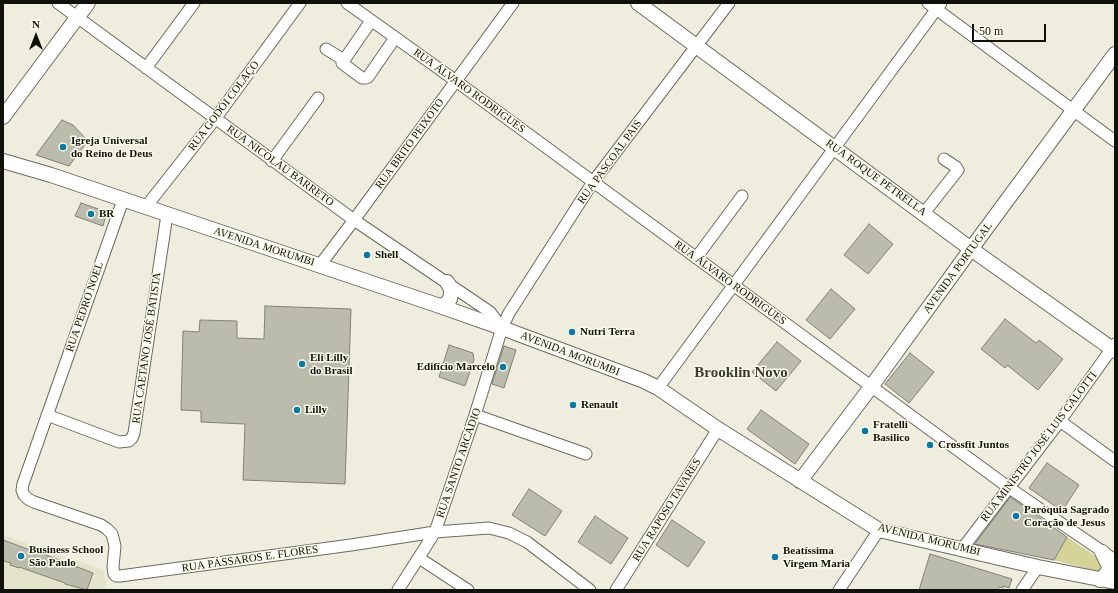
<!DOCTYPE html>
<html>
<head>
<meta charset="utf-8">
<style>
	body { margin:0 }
	#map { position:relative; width:1118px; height:593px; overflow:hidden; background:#eeedde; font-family:Georgia,serif }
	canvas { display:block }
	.frame { position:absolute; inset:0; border:4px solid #11110c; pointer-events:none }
	.north { position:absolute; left:16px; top:16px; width:40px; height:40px; -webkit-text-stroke:3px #fbfbeb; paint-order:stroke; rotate:0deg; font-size:11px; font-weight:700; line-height:16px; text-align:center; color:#11110c }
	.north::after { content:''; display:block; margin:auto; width:14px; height:18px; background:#11110c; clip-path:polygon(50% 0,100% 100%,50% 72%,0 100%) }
	.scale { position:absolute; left:972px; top:24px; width:74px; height:18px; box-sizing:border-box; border:2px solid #11110c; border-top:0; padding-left:5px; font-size:12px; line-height:14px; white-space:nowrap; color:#11110c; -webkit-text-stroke:3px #fbfbeb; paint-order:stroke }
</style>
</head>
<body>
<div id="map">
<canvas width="1118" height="593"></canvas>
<div class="frame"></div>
<div class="north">N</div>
<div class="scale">50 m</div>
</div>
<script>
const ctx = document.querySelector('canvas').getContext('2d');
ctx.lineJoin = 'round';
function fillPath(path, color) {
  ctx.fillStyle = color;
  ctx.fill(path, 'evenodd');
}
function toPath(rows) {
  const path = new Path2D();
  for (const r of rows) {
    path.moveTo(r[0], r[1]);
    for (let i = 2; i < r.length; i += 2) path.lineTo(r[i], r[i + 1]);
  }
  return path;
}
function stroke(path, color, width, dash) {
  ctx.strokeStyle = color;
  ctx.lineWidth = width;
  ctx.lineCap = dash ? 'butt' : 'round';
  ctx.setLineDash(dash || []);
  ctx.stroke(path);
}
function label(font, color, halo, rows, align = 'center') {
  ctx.font = font + ' Georgia,serif';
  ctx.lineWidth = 3;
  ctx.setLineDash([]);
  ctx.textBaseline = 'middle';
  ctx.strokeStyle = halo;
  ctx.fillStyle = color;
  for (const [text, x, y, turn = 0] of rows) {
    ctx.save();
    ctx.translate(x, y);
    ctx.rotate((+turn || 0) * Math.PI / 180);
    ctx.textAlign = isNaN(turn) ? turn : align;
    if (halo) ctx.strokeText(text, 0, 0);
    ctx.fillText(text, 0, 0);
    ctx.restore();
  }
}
fillPath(toPath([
	[3,535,104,570,106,590,3,590]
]), '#e4e4cd');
fillPath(toPath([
	[1067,537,1108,565,1103,573,1054,560]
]), '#d6d398');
const building = toPath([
	[62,120,73,125,88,141,69,166,36,155,62,120],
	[81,203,107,212,103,226,75,216,81,203],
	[869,224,893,244,868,274,844,255,869,224],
	[831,289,855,309,830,339,806,320,831,289],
	[265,306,351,309,345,484,243,480,245,424,201,422,201,411,181,410,183,331,199,332,200,320,237,321,237,338,264,339,265,306],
	[1005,319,1036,343,1039,340,1063,359,1038,390,1007,365,1005,368,981,349,1005,319],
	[777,342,801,361,776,391,752,372,777,342],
	[449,345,473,353,474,360,465,386,439,377,449,345],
	[504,346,516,350,504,388,492,384,504,346],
	[910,353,934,372,909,403,885,384,910,353],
	[761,410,809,444,795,464,747,429,761,410],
	[1047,463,1079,485,1062,511,1029,488,1047,463],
	[529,489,562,511,545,536,512,515,529,489],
	[1010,497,1067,537,1054,560,975,544,1010,497],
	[595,516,628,538,611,564,578,542,595,516],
	[672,520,705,542,688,567,656,545,672,520],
	[3,540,41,554,41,553,93,573,87,590,65,584,65,583,19,567,19,568,10,565,11,563,3,561,3,540],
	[930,554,1012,579,1009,588,1003,586,1003,588,999,587,998,590,919,590,930,554]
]);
fillPath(building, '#bcbcad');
stroke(building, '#828173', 1);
const minor = toPath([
	[58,3,354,220,490,312,502,328],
	[347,3,456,81,1008,487,1115,560],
	[928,3,1115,141],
	[371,21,342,63,362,78,366,78,368,77,395,38],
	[326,49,344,60],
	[146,68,194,3],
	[272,161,318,98],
	[123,200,23,484,22,490,24,495,28,499,34,502,101,525,107,529,112,534,115,546,113,567,114,574,116,576,120,576,351,545,435,532,489,528,509,533,527,542,590,590],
	[145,208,215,119,300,3],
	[924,213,958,170,956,167,944,159],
	[696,258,742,196],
	[320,265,354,220,513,3],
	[658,388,941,3],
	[47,415,119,442,129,441,132,438,134,433,167,215],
	[475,415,586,454],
	[1060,421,1115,461],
	[962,549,1060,421,1115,344],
	[419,558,468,590],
	[398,590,435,532,475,415,502,328,509,313,593,182,729,3],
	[616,590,718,429],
	[839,590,879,530],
	[1022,590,1038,567]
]);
const tertiary = toPath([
	[638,3,971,249,1115,351],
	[3,117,88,3],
	[3,161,51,175,434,304,502,328,644,381,658,388,718,429,879,530,1038,567,1115,582],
	[439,306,443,305,447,303,450,299,451,294,451,289,447,282],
	[800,481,871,387,971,249,1115,54],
	[1100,580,1107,573,1109,569,1108,564,1102,552]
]);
stroke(minor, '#6c6b5e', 13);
stroke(tertiary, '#6c6b5e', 16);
stroke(minor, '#fff', 11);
stroke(tertiary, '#fff', 14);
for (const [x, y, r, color] of [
	[63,147,4,"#0a79a3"],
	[91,214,4,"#0a79a3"],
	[367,255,4,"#0a79a3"],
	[572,332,4,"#0a79a3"],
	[302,364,4,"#0a79a3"],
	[503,367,4,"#0a79a3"],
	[573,405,4,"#0a79a3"],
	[297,410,4,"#0a79a3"],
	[865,431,4,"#0a79a3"],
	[930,445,4,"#0a79a3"],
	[1016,516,4,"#0a79a3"],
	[21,556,4,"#0a79a3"],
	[775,557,4,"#0a79a3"]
]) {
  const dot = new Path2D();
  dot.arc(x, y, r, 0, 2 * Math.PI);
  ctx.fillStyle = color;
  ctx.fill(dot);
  stroke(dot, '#fbfbeb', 1.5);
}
label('11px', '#11110c', '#fbfbeb', [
	["RUA ÁLVARO RODRIGUES",469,91,36],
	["RUA GODÓI COLAÇO",224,106,-53],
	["RUA BRITO PEIXOTO",410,144,-54],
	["RUA PASCOAL PAIS",610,162,-54],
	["RUA NICOLAU BARRETO",280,166,36],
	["RUA ROQUE PETRELLA",876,178,36],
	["AVENIDA MORUMBI",264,247,18],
	["AVENIDA PORTUGAL",958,268,-54],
	["RUA ÁLVARO RODRIGUES",730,283,36],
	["RUA PEDRO NOEL",85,307,-71],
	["RUA CAETANO JOSÉ BATISTA",147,348,-82],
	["AVENIDA MORUMBI",570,354,21],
	["RUA MINISTRO JOSÉ LUIS GALOTTI",1039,447,-53],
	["RUA SANTO ARCÁDIO",459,463,-71],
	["RUA RAPOSO TAVARES",667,510,-58],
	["AVENIDA MORUMBI",929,540,14],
	["RUA PÁSSAROS E. FLORES",250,559,-8]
]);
label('bold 11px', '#11110c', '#fbfbeb', [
	["Igreja Universal",71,141],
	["do Reino de Deus",71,154],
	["BR",99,214],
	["Shell",375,255],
	["Nutri Terra",580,332],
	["Eli Lilly",310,358],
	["do Brasil",310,371],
	["Edifício Marcelo",495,367,"right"],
	["Renault",581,405],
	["Lilly",305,410],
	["Fratelli",873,425],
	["Basilico",873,438],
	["Crossfit Juntos",938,445],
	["Paróquia Sagrado",1024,510],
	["Coração de Jesus",1024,523],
	["Business School",29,550],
	["São Paulo",29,563],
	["Beatíssima",783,551],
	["Virgem Maria",783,564]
], 'left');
label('bold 15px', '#3b3b2f', '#fbfbeb', [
	["Brooklin Novo",741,373]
]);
</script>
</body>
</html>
